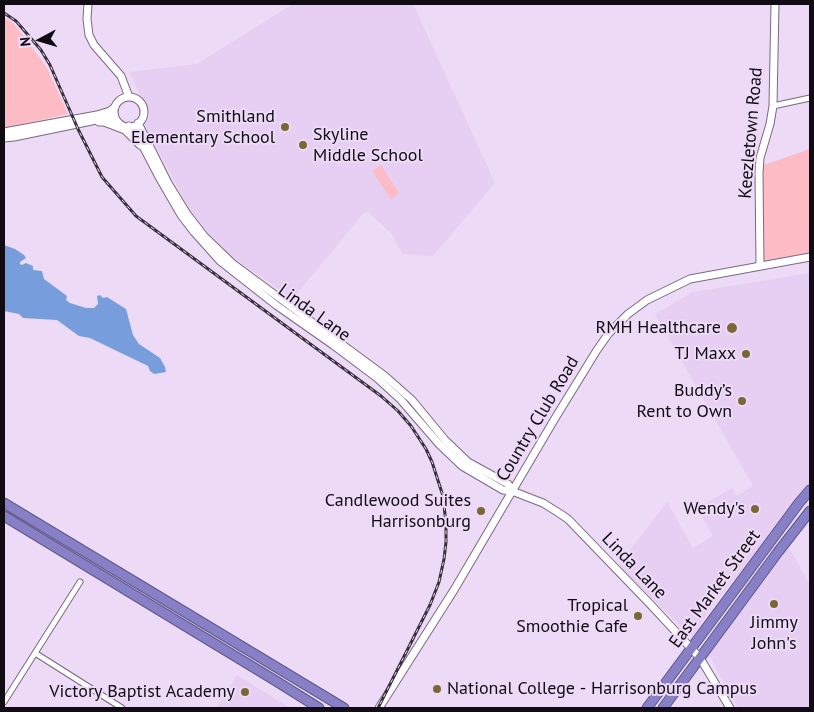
<!DOCTYPE html>
<html>
<head>
<meta charset="utf-8">
<style>
	body { margin:0 }
	#map { position:relative; width:814px; height:712px; overflow:hidden; background:#eddaf6; font-family:"PT Sans",sans-serif }
	canvas { display:block }
	.frame { position:absolute; inset:0; border:5px solid #110b14; pointer-events:none }
	.north { position:absolute; left:15px; top:15px; width:50px; height:50px; -webkit-text-stroke:4px #eddaf6; paint-order:stroke; rotate:264deg; font-size:14px; font-weight:700; line-height:20px; text-align:center; color:#110b14 }
	.north::after { content:''; display:block; margin:auto; width:18px; height:22px; background:#110b14; clip-path:polygon(50% 0,100% 100%,50% 72%,0 100%) }
</style>
</head>
<body>
<div id="map">
<canvas width="814" height="712"></canvas>
<div class="frame"></div>
<div class="north">N</div>
</div>
<script>
const ctx = document.querySelector('canvas').getContext('2d');
ctx.lineJoin = 'round';
function fillPath(path, color) {
  ctx.fillStyle = color;
  ctx.fill(path, 'evenodd');
}
function toPath(rows) {
  const path = new Path2D();
  for (const r of rows) {
    if (r.length === 3) {
      path.moveTo(r[0] + r[2], r[1]);
      path.arc(r[0], r[1], r[2], 0, 2 * Math.PI);
      continue;
    }
    path.moveTo(r[0], r[1]);
    for (let i = 2; i < r.length; i += 2) path.lineTo(r[i], r[i + 1]);
  }
  return path;
}
function stroke(path, color, width, dash) {
  ctx.strokeStyle = color;
  ctx.lineWidth = width;
  ctx.lineCap = dash ? 'butt' : 'round';
  ctx.setLineDash(dash || []);
  ctx.stroke(path);
}
function label(font, color, halo, rows, align = 'center') {
  ctx.font = font + ' "PT Sans",sans-serif';
  ctx.lineWidth = 4;
  ctx.setLineDash([]);
  ctx.textBaseline = 'middle';
  ctx.strokeStyle = halo;
  ctx.fillStyle = color;
  for (const [text, x, y, turn = 0] of rows) {
    ctx.save();
    ctx.translate(x, y);
    ctx.rotate((+turn || 0) * Math.PI / 180);
    ctx.textAlign = isNaN(turn) ? turn : align;
    if (halo) ctx.strokeText(text, 0, 0);
    ctx.fillText(text, 0, 0);
    ctx.restore();
  }
}
fillPath(toPath([
	[293,4,413,4,495,183,433,256,402,254,392,234,368,212,363,214,299,291,297,302,231,256,205,230,187,205,145,126,150,114,129,72,197,64],
	[810,273,810,484,708,612,692,637,618,566,667,502,693,548,713,536,697,508,732,488,737,496,753,486,655,314,693,292],
	[789,547,810,585,810,708,738,708,710,657,710,655,711,651],
	[237,675,290,708,216,708]
]), '#e6cff2');
fillPath(toPath([
	[4,17,13,23,26,39,47,68,68,114,4,128],
	[810,149,810,255,761,263,761,166],
	[381,165,399,193,391,199,372,171]
]), '#fdbcc5');
fillPath(toPath([
	[4,245,15,249,24,255,26,258,20,262,20,264,22,265,26,263,33,266,33,270,42,271,44,279,67,296,66,300,70,303,86,308,94,308,98,304,97,296,100,295,103,298,107,297,126,309,133,335,139,344,160,358,165,367,166,372,154,374,150,371,148,366,90,338,79,336,57,320,23,318,19,314,4,311]
]), '#789ddc');
const street = toPath([
	[773,106,810,98],
	[35,653,122,708],
	[4,702,80,582]
]);
const secondary = toPath([
	[88,4,87,19,89,35,94,45,121,76,129,97],
	[129,112,15],
	[99,122,104,122,125,130,140,145],
	[138,123,168,183,187,214,204,236,232,263,385,376,412,400,445,440,468,462,508,484,512,491],
	[129,126,136,133,159,177,181,215,194,232,220,261,276,305,333,345,377,378,401,400,439,444,462,466,503,490,512,491,543,503,559,513,568,519,651,605,700,658,730,708],
	[4,132,97,115,110,111,115,107],
	[4,138,14,137,106,118,115,118],
	[760,266,759,173,760,158,770,124,773,106,775,4],
	[379,708,454,590,554,420,597,350,609,333,628,314,647,300,690,279,810,257]
]);
const highway = toPath([
	[4,503,344,708],
	[4,516,276,681,319,708],
	[647,708,799,503,810,490],
	[663,708,778,552,810,511]
]);
stroke(street, '#7a6982', 7);
stroke(secondary, '#7a6982', 9);
stroke(highway, '#5e5788', 11);
stroke(street, '#fff', 5);
stroke(secondary, '#fff', 7);
stroke(highway, '#8780c6', 9);
const rail = toPath([
	[4,13,16,21,41,50,50,65,78,129,102,177,136,216,381,396,398,411,411,426,426,449,432,462,443,496,446,524,446,542,444,559,439,582,430,605,378,708]
]);
stroke(rail, '#372f3b', 3);
stroke(rail, '#eddaf6', 1, [4]);
for (const [x, y, r, color] of [
	[285,127,5,"#7a6736"],
	[303,145,5,"#7a6736"],
	[732,328,6,"#7a6736"],
	[746,354,5,"#7a6736"],
	[742,401,5,"#7a6736"],
	[755,509,5,"#7a6736"],
	[481,511,5,"#7a6736"],
	[774,604,5,"#7a6736"],
	[638,616,5,"#7a6736"],
	[437,689,5,"#7a6736"],
	[245,692,5,"#7a6736"]
]) {
  const dot = new Path2D();
  dot.arc(x, y, r, 0, 2 * Math.PI);
  ctx.fillStyle = color;
  ctx.fill(dot);
  stroke(dot, '#eddaf6', 2);
}
label('18px', '#110b14', '#eddaf6', [
	["Smithland",275,117],
	["Elementary School",275,138],
	["Skyline",313,135,"left"],
	["Middle School",313,156,"left"],
	["RMH Healthcare",721,328],
	["TJ Maxx",736,354],
	["Buddy’s",732,391],
	["Rent to Own",732,412],
	["Candlewood Suites",471,501],
	["Harrisonburg",471,522],
	["Wendy's",745,509],
	["Tropical",628,606],
	["Smoothie Cafe",628,627],
	["Jimmy",774,623,"center"],
	["John's",774,644,"center"],
	["National College - Harrisonburg Campus",447,689,"left"],
	["Victory Baptist Academy",235,692]
], 'right');
label('18px', '#110b14', '#eddaf6', [
	["Keezletown Road",751,133,-85],
	["Linda Lane",314,313,36],
	["Country Club Road",538,419,-59],
	["Linda Lane",634,566,46],
	["East Market Street",715,589,-54]
]);
</script>
</body>
</html>
